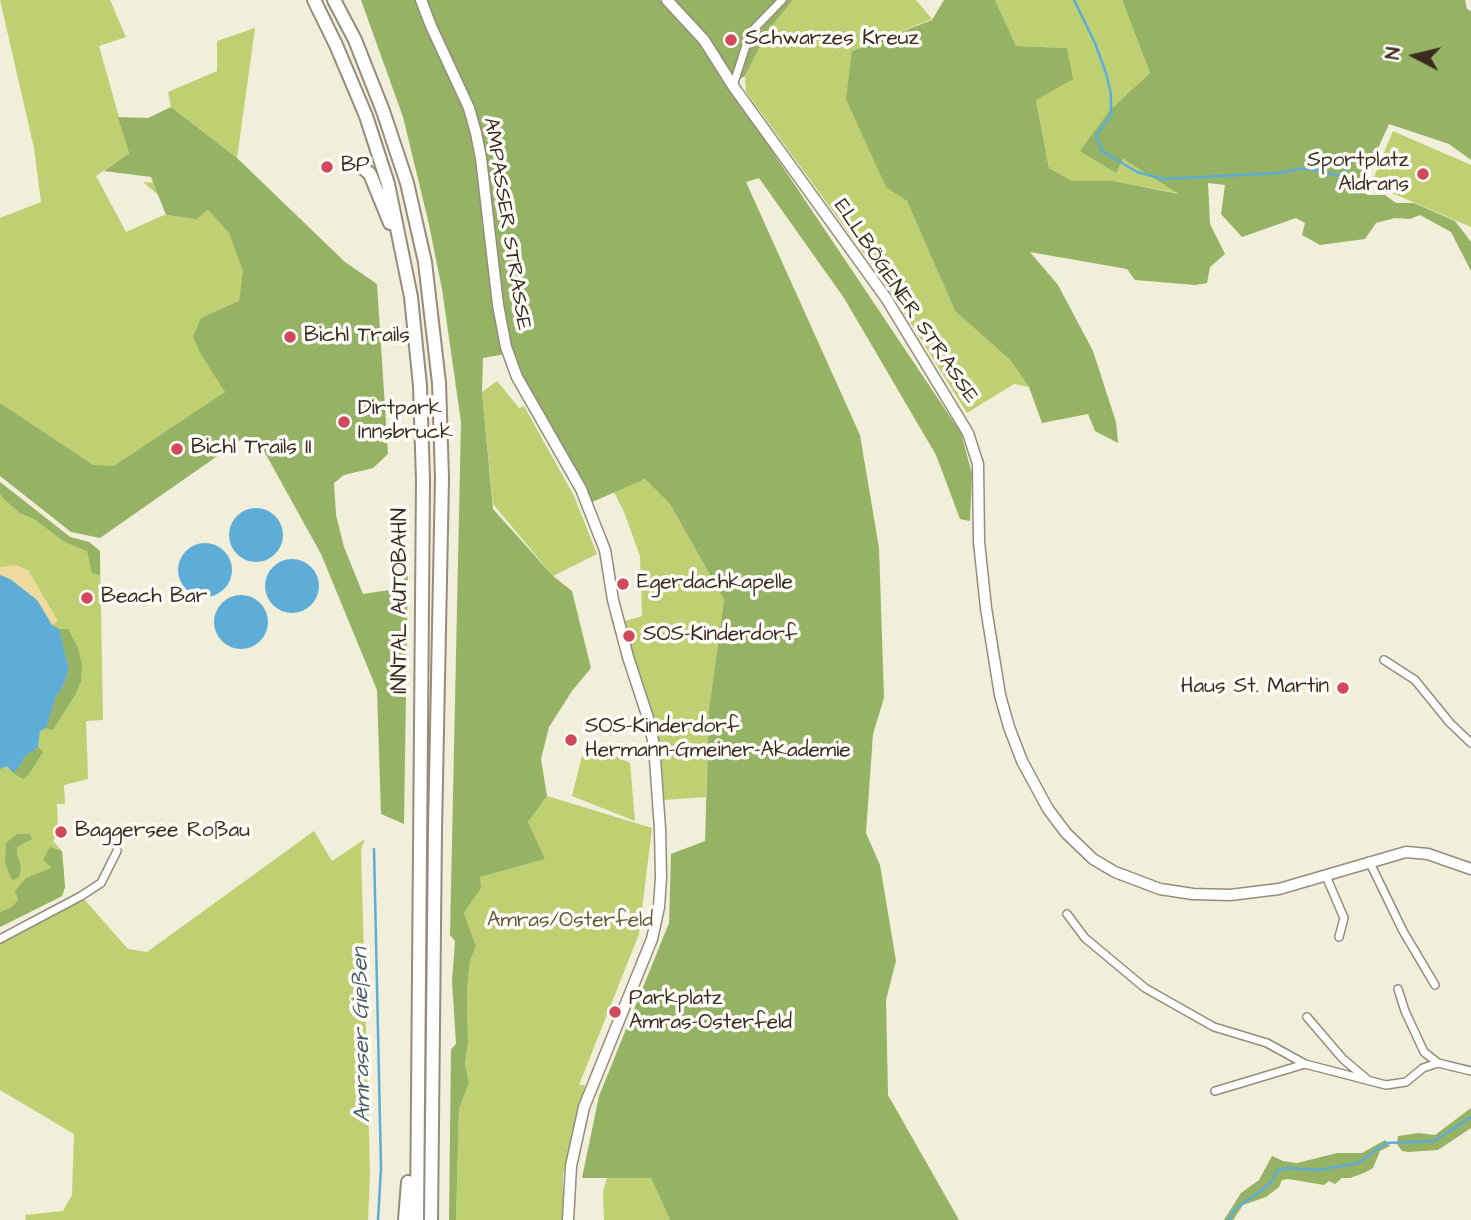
<!DOCTYPE html>
<html>
<head>
<meta charset="utf-8">
<style>
	body { margin:0 }
	#map { position:relative; width:1471px; height:1220px; overflow:hidden; background:#f1eed9; font-family:"Architects Daughter",sans-serif }
	canvas { display:block }
	.north { position:absolute; left:1380px; top:21px; width:70px; height:70px; -webkit-text-stroke:5px #fdfcf7; paint-order:stroke; rotate:277deg; font-size:19px; font-weight:700; line-height:28px; text-align:center; color:#3b2a1e }
	.north::after { content:''; display:block; margin:auto; width:24px; height:32px; background:#3b2a1e; clip-path:polygon(50% 0,100% 100%,50% 72%,0 100%) }
</style>
</head>
<body>
<div id="map">
<canvas width="1471" height="1220"></canvas>
<div class="north">N</div>
</div>
<script>
const ctx = document.querySelector('canvas').getContext('2d');
ctx.lineJoin = 'round';
function fillPath(path, color) {
  ctx.fillStyle = color;
  ctx.fill(path, 'evenodd');
}
function toPath(rows) {
  const path = new Path2D();
  for (const r of rows) {
    if (r.length === 3) {
      path.moveTo(r[0] + r[2], r[1]);
      path.arc(r[0], r[1], r[2], 0, 2 * Math.PI);
      continue;
    }
    path.moveTo(r[0], r[1]);
    for (let i = 2; i < r.length; i += 2) path.lineTo(r[i], r[i + 1]);
  }
  return path;
}
function stroke(path, color, width, dash) {
  ctx.strokeStyle = color;
  ctx.lineWidth = width;
  ctx.lineCap = dash ? 'butt' : 'round';
  ctx.setLineDash(dash || []);
  ctx.stroke(path);
}
function label(font, color, halo, rows, align = 'center') {
  ctx.font = font + ' "Architects Daughter",sans-serif';
  ctx.lineWidth = 7;
  ctx.setLineDash([]);
  ctx.textBaseline = 'middle';
  ctx.strokeStyle = halo;
  ctx.fillStyle = color;
  for (const [text, x, y, turn = 0] of rows) {
    ctx.save();
    ctx.translate(x, y);
    ctx.rotate((+turn || 0) * Math.PI / 180);
    ctx.textAlign = isNaN(turn) ? turn : align;
    if (halo) ctx.strokeText(text, 0, 0);
    ctx.fillText(text, 0, 0);
    ctx.restore();
  }
}
fillPath(toPath([
	[0,0,110,0,126,37,99,46,129,153,96,176,126,232,164,215,184,217,143,182,176,184,207,190,249,252,209,207,197,219,208,210,229,233,244,271,239,302,201,318,225,391,113,514,91,464,0,403,0,218,41,202,34,148],
	[793,0,916,0,932,19,852,51,886,186,907,201,955,311,1010,360,1029,387,1014,384,967,413,888,287,746,92,745,76,768,31],
	[995,0,1122,0,1150,73,1110,110,1115,173,1122,159,1182,194,1114,181,1071,181,1049,168,1036,99,1072,79,1067,48,1016,46],
	[255,28,237,158,171,107,168,92,217,71,217,41],
	[1393,131,1471,165,1471,227,1371,184],
	[497,381,519,408,524,406,574,496,597,554,553,576,493,504,482,392],
	[645,479,670,504,724,600,709,709,706,797,664,800,659,758,625,621,642,616,640,556,624,512,614,492],
	[0,482,70,537,89,542,100,551,103,720,86,721,88,779,64,785,65,804,57,804,58,833,53,841,62,851,65,887,62,896,0,927],
	[595,746,630,763,635,821,572,796,582,756,591,759],
	[547,796,652,828,639,934,579,1085,585,1085,563,1175,563,1220,456,1220,459,1109,469,1083,465,1064,468,1043,467,990,470,961,476,946,464,913,480,888,480,877,544,859,528,822],
	[314,831,332,861,365,839,361,849,370,1173,368,1220,26,1220,25,1215,63,1211,72,1195,74,1134,0,1090,0,944,84,899,128,949,147,952],
	[607,1178,651,1178,670,1220,604,1220,603,1192]
]), '#bed072');
fillPath(toPath([
	[361,0,793,0,768,31,745,76,727,86,754,124,961,433,972,474,970,521,960,519,936,455,844,298,759,178,746,182,860,435,879,548,884,698,873,734,866,833,880,865,896,961,886,1000,888,1095,959,1220,670,1220,651,1178,582,1178,599,1096,669,923,671,854,705,841,709,709,724,600,670,504,645,479,590,503,511,353,483,358,482,392,493,509,553,576,572,591,591,668,572,691,549,727,541,759,547,796,528,822,545,859,480,877,481,888,464,913,476,946,470,961,467,990,468,1043,465,1064,469,1083,459,1109,456,1220,449,1220,451,1049,456,1044,452,981,455,941,450,935,461,422,442,289,428,220,403,117],
	[944,0,995,0,1016,46,1067,48,1073,79,1036,100,1049,168,1072,181,1114,181,1179,194,1123,159,1116,173,1080,151,1110,110,1150,73,1122,0,1465,0,1467,9,1471,11,1471,160,1449,144,1389,124,1361,186,1367,195,1385,195,1396,203,1414,203,1455,221,1471,242,1471,271,1451,232,1420,215,1410,219,1395,218,1376,223,1365,239,1320,245,1302,235,1305,223,1296,218,1242,237,1221,214,1225,185,1208,183,1210,224,1225,254,1210,267,1207,283,1195,285,1135,280,1127,269,1030,252,1058,285,1093,351,1116,422,1118,443,1095,431,1088,414,1042,423,1029,387,1010,360,955,311,907,201,886,187,846,99,852,51,932,20],
	[171,107,237,158,345,262,377,284,388,454,373,468,344,475,334,483,336,515,344,547,363,594,402,588,408,563,404,824,381,814,377,690,321,554,259,442,246,436,100,538,71,532,0,476,0,403,93,465,114,466,225,392,202,356,193,337,201,318,239,301,243,271,229,233,208,210,197,219,166,215,151,177,104,171,129,153,118,117,148,118],
	[0,482,70,537,89,542,100,551,100,575,92,573,87,551,65,542,34,519,20,513,4,499,0,494],
	[59,629,68,629,78,648,82,665,81,681,75,695,53,730,46,728,56,696,62,688,69,669],
	[38,747,43,752,29,774,23,779,13,773,22,763,24,757],
	[17,834,30,834,32,839,17,847,17,854,21,866,20,874,18,878,12,880,5,863,6,843],
	[50,847,62,851,65,887,62,896,0,927,0,912,12,907,18,900,15,891,26,878,52,868,43,860],
	[1471,1108,1471,1128,1438,1150,1408,1152,1402,1151,1397,1144,1398,1136,1419,1133,1435,1135],
	[1385,1140,1390,1146,1380,1151,1373,1168,1364,1173,1350,1178,1342,1178,1335,1184,1329,1181,1324,1185,1288,1179,1282,1180,1279,1187,1266,1197,1243,1205,1233,1220,1224,1220,1241,1193,1259,1180,1272,1156,1283,1161,1297,1163,1337,1153,1362,1153]
]), '#96b264');
fillPath(toPath([
	[16,565,28,570,58,621,52,625,37,600,10,579,0,575,0,567]
]), '#eeda9e');
fillPath(toPath([
	[256,535,27],
	[205,570,27],
	[292,586,27],
	[0,575,10,579,37,600,52,625,59,629,69,669,62,688,56,696,46,728,40,731,38,747,24,757,22,763,13,773,7,766,0,769],
	[241,622,27]
]), '#5dadd7');
stroke(toPath([
	[1074,0,1095,43,1106,73,1111,94,1111,115,1096,136,1102,151,1137,172,1163,179,1280,173,1304,168,1341,176,1360,149],
	[374,849,381,1168,378,1220],
	[1229,1220,1235,1209,1262,1190,1272,1181,1277,1171,1287,1168,1319,1170,1358,1163,1386,1143,1434,1141,1471,1117]
]), '#5dadd7', 2.5);
const street = toPath([
	[733,86,750,33,782,0],
	[1384,660,1415,680,1450,723,1471,743],
	[1369,861,1403,931,1435,985],
	[1326,876,1344,918,1339,937],
	[1067,914,1085,938,1145,988,1214,1027,1267,1043,1305,1064,1386,1085,1406,1082,1423,1068,1438,1063,1471,1071],
	[0,939,81,896,101,883,117,851],
	[1398,989,1405,1011,1424,1052,1438,1063],
	[1307,1017,1343,1059,1368,1080],
	[1215,1091,1305,1064]
]);
const secondary = toPath([
	[421,0,431,26,469,108,476,133,481,158,498,305,506,347,517,377,581,489,597,530,605,550,613,600,628,657,648,718,654,745,660,829,661,877,659,907,652,939,584,1107,571,1166,568,1220],
	[667,0,704,40,733,86,886,298,968,433,978,464,979,542,986,608,1000,695,1009,727,1022,761,1048,809,1066,833,1093,859,1115,872,1160,889,1193,894,1230,895,1279,889,1406,852,1428,854,1471,869]
]);
const highway = toPath([
	[314,0,336,45,366,116,388,184,411,297,420,386,423,480,417,1220],
	[334,0,355,40,383,111,407,183,425,262,439,383,442,478,435,830,431,1220],
	[362,167,370,174,390,223],
	[405,1220,408,1182]
]);
stroke(street, '#968c7c', 10);
stroke(secondary, '#968c7c', 13);
stroke(highway, '#968c7c', 16);
stroke(street, '#fff', 7);
stroke(secondary, '#fff', 10);
stroke(highway, '#fff', 12);
for (const [x, y, r, color] of [
	[731,40,7,"#d1495b"],
	[327,167,7,"#d1495b"],
	[1423,174,7,"#d1495b"],
	[290,337,7,"#d1495b"],
	[344,422,7,"#d1495b"],
	[177,449,7,"#d1495b"],
	[623,584,7,"#d1495b"],
	[87,598,7,"#d1495b"],
	[629,636,7,"#d1495b"],
	[1343,688,7,"#d1495b"],
	[571,740,7,"#d1495b"],
	[61,832,7,"#d1495b"],
	[615,1012,7,"#d1495b"]
]) {
  const dot = new Path2D();
  dot.arc(x, y, r, 0, 2 * Math.PI);
  ctx.fillStyle = color;
  ctx.fill(dot);
  stroke(dot, '#fdfcf7', 2.5);
}
label('21px', '#3b2a1e', '#fdfcf7', [
	["Schwarzes Kreuz",745,40],
	["Sportplatz",1409,162,"right"],
	["Aldrans",1409,186,"right"],
	["BP",341,167],
	["Bichl Trails",304,337],
	["Dirtpark",358,410],
	["Innsbruck",358,434],
	["Bichl Trails II",191,449],
	["Egerdachkapelle",637,584],
	["Beach Bar",101,598],
	["SOS-Kinderdorf",643,636],
	["Haus St. Martin",1329,688,"right"],
	["SOS-Kinderdorf",585,728],
	["Hermann-Gmeiner-Akademie",585,752],
	["Baggersee Roßau",75,832],
	["Parkplatz",629,1000],
	["Amras-Osterfeld",629,1024]
], 'left');
label('21px', '#3b2a1e', '#fdfcf7', [
	["AMPASSER STRASSE",506,224,81],
	["ELLBÖGENER STRASSE",905,302,56],
	["INNTAL AUTOBAHN",402,601,-90]
]);
label('21px', '#625c37', '#fdfcf7', [
	["Amras/Osterfeld",570,922]
]);
label('italic 23px', '#495e68', '#fdfcf7', [
	["Amraser Gießen",363,1035,-91]
]);
</script>
</body>
</html>
